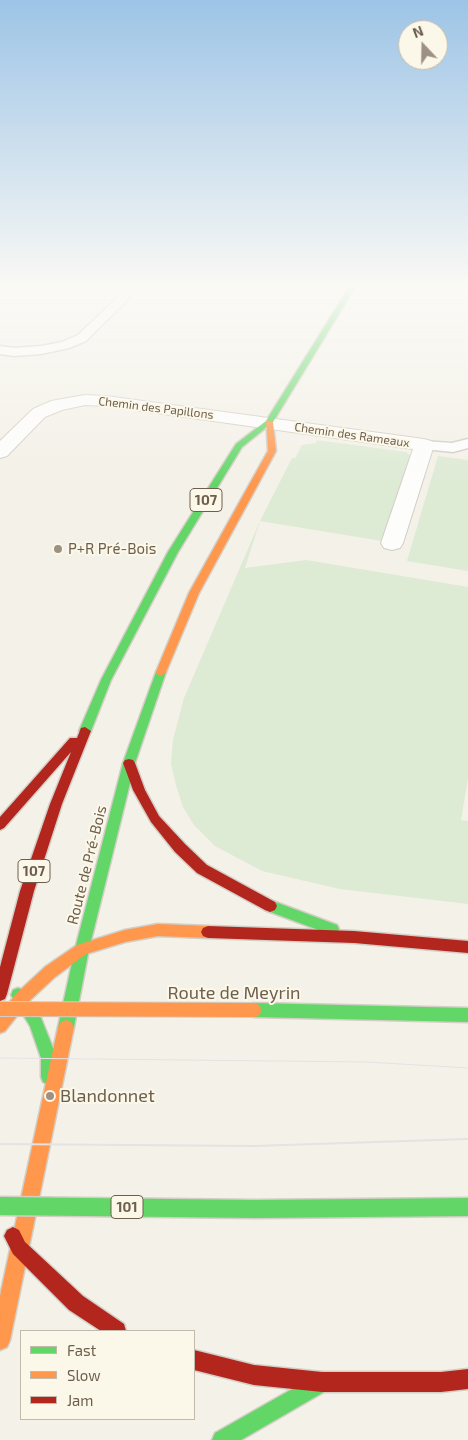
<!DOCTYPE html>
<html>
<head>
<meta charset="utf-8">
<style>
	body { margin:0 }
	#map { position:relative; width:468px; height:1440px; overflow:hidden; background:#f4f1e8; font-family:"Exo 2",sans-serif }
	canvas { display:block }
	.legend { position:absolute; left:20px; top:1330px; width:175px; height:90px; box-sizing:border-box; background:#fcf8e9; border:1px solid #c3baab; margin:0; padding:6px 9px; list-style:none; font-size:15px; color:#6e5e4d }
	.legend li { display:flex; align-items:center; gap:10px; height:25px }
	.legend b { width:25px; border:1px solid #c3baab }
	.north { position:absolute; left:398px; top:20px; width:50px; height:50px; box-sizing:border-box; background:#fcf8e9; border:1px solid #c3baab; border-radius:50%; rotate:339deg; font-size:14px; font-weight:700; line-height:20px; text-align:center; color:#6e5e4d }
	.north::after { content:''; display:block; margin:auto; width:18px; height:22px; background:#9d9183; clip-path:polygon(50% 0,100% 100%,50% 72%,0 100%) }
</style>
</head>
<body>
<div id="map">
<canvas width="468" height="1440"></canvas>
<ul class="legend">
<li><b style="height:6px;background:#63d668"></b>Fast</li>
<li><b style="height:6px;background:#ff974d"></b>Slow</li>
<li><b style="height:6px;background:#b3261e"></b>Jam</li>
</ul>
<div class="north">N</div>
</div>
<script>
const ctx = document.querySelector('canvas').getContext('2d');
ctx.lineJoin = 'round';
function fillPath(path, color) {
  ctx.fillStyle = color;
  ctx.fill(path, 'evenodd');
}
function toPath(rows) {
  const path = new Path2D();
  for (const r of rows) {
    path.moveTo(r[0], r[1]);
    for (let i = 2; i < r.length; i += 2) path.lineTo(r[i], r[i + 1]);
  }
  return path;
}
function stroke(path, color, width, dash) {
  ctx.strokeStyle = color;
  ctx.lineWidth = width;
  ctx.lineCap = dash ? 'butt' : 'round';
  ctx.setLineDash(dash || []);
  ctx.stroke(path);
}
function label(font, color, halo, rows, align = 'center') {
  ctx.font = font + ' "Exo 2",sans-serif';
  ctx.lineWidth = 4;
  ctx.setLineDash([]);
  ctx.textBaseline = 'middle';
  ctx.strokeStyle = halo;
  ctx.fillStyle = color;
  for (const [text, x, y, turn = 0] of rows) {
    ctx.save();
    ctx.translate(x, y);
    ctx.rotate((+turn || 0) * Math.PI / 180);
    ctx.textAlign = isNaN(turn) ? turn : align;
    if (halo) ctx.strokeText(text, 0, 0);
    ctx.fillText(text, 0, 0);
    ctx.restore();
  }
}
fillPath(toPath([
	[317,440,406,452,412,457,382,541,260,521,245,568,306,560,468,587,468,778,461,820,468,821,468,904,340,889,262,871,215,846,194,825,183,807,176,785,171,764,173,740,184,698,260,521,292,458,295,458,302,445,316,443],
	[438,456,468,460,468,571,407,561]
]), '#ddead4');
const lane = toPath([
	[132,284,143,284,86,341,69,348,41,354,14,356,0,354,0,346,14,348,41,346,62,342,78,335,132,284],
	[468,439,468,448,453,452,424,449,419,448,417,445,419,442,424,441,452,443,468,439]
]);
const street = toPath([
	[85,395,106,396,424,439,431,441,434,445,403,543,400,548,392,550,384,548,381,543,413,449,106,406,85,405,62,410,45,417,7,456,0,458,0,441,33,409,51,401,85,395]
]);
const fast = toPath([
	[351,284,357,284,273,422,242,447,178,552,111,680,91,731,89,734,81,734,79,731,101,680,168,552,236,444,266,421,351,284],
	[161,668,166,672,135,763,89,949,74,1027,71,1032,66,1034,61,1032,58,1027,75,949,123,763,156,672,161,668],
	[270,900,337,925,339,929,337,933,332,935,265,910,263,906,265,902,270,900],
	[18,988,23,990,41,1018,57,1058,57,1077,55,1082,49,1085,43,1082,41,1077,41,1058,30,1026,11,995,13,990,18,988],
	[254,1003,468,1008,468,1022,254,1017,249,1015,247,1010,249,1005,254,1003],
	[468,1198,468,1216,255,1218,249,1215,246,1209,249,1203,255,1200,468,1198],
	[322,1372,329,1375,332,1382,329,1389,241,1440,212,1440,215,1433,322,1372]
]);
const slow = toPath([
	[266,420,273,422,276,451,199,593,166,672,161,676,157,674,156,672,189,593,268,451,266,420],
	[158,924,208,926,213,928,215,932,213,936,208,938,158,936,125,942,86,954,55,977,27,1003,5,1031,0,1033,0,1014,17,993,45,967,77,945,125,930,158,924],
	[66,1020,71,1022,74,1027,10,1340,7,1347,0,1350,0,1296,58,1027,61,1022,66,1020]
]);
const jam = toPath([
	[85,727,91,731,62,804,34,891,7,994,5,999,0,1001,0,967,20,891,50,804,71,752,4,828,0,830,0,817,70,738,77,738,81,728,85,727],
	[129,759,133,760,135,763,145,790,159,816,185,844,207,865,275,902,277,906,275,910,270,912,265,910,197,873,175,852,151,822,133,790,123,763,125,760,129,759],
	[208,926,354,931,468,941,468,953,354,943,208,938,203,936,201,932,203,928,208,926],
	[13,1227,19,1230,25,1242,83,1296,124,1324,126,1331,101,1331,69,1310,13,1254,4,1236,7,1230,13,1227],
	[194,1350,254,1365,322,1372,441,1372,468,1369,468,1389,441,1392,322,1392,254,1385,194,1370,194,1350]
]);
stroke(lane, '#d2cdc5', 3);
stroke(street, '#d2cdc5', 2);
stroke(fast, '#d3cec6', 3);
stroke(slow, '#d3cec6', 3);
stroke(jam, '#d3cec6', 3);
fillPath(lane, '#fdfdfc');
fillPath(street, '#fdfdfc');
fillPath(fast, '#63d668');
fillPath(slow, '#ff974d');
fillPath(jam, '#b3261e');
stroke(toPath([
	[0,1058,367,1062,468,1068]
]), '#e4e2e3', 1);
stroke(toPath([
	[0,1144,254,1146,468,1139]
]), '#e4e2e3', 2);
const fastBridge = toPath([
	[0,1206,255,1209]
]);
const slowBridge = toPath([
	[0,1009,254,1010]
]);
stroke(fastBridge, '#d3cec6', 21, []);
stroke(slowBridge, '#d3cec6', 16, []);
stroke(fastBridge, '#63d668', 18);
stroke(slowBridge, '#ff974d', 14);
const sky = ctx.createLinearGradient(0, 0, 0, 485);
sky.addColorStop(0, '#9dc4e6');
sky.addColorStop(0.59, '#faf9f5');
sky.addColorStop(1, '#faf9f500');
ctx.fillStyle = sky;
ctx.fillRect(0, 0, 468, 485);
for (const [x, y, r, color] of [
	[58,549,5,"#9d9183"],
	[50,1096,5,"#9d9183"]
]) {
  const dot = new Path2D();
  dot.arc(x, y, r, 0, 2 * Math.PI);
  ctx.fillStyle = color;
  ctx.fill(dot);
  stroke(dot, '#fcf8e9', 2);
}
label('12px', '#6e5e4d', '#fcf8e9', [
	["Chemin des Papillons",156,408,7],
	["Chemin des Rameaux",352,435,8]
]);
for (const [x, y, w] of [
	[206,500,32],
	[34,871,32],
	[127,1207,32]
]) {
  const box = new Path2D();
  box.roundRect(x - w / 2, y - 11.5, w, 23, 4);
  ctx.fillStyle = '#fcf8e9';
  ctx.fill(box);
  stroke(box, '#6e5e4d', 1);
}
label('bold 14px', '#6e5e4d', null, [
	["107",206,500],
	["107",34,871],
	["101",127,1207]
]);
label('15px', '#6e5e4d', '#fcf8e9', [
	["P+R Pré-Bois",68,549]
], 'left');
label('15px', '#6e5e4d', '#fcf8e9', [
	["Route de Pré-Bois",87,865,-76]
]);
label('18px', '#6e5e4d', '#fcf8e9', [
	["Route de Meyrin",234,993]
]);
label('18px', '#6e5e4d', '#fcf8e9', [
	["Blandonnet",60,1096]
], 'left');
</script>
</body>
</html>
